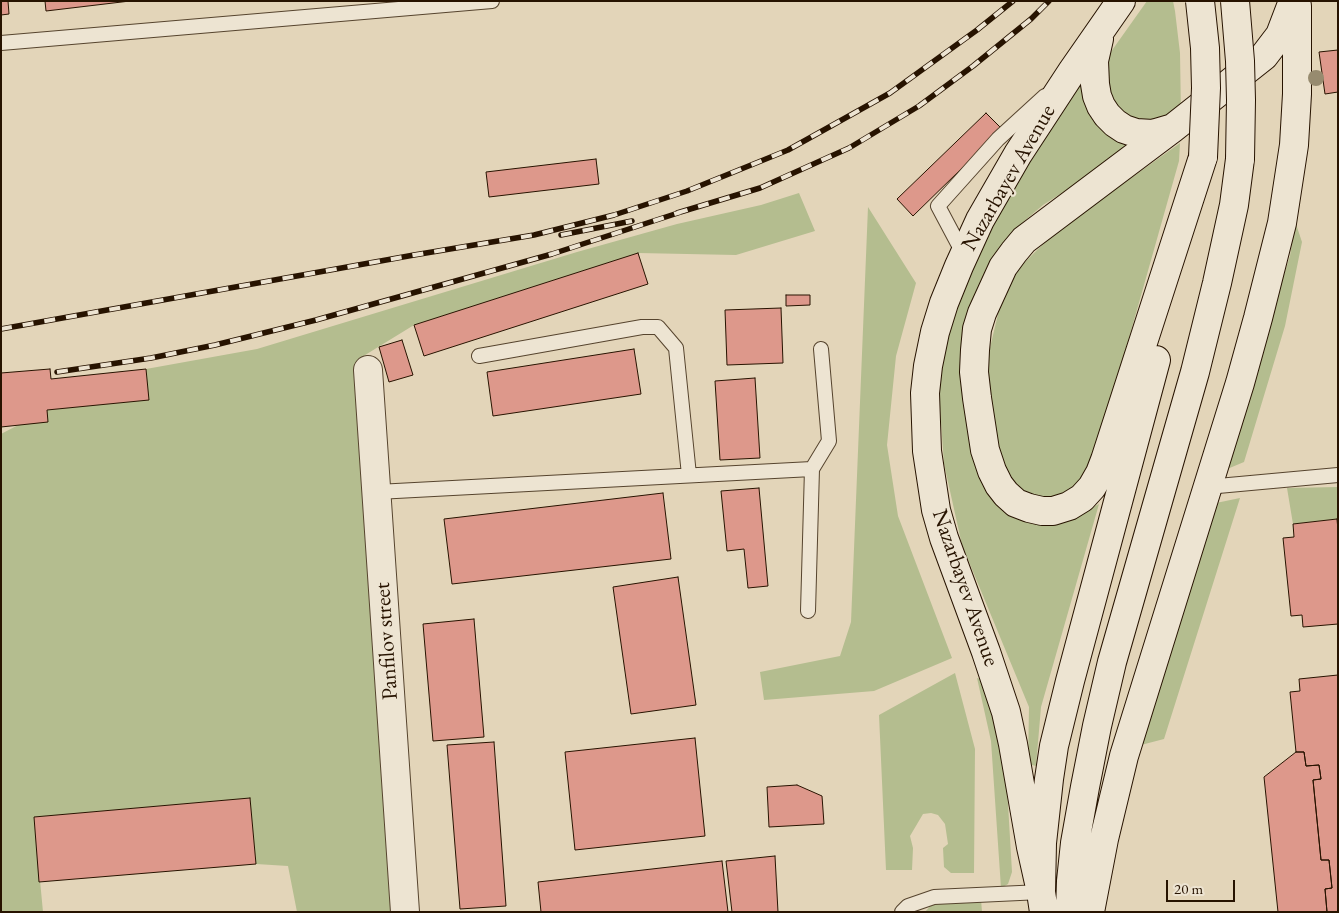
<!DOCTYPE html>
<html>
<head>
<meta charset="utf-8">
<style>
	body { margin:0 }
	#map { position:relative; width:1339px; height:913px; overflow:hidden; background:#e3d5b9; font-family:"EB Garamond",serif }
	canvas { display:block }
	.frame { position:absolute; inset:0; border:2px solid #271300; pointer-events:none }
	.scale { position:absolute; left:1166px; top:880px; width:69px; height:22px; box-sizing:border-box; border:2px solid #271300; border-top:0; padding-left:6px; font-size:15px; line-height:18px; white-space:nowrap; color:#271300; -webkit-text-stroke:4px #ede4d2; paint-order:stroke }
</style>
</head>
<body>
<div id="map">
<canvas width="1339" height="913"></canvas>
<div class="frame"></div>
<div class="scale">20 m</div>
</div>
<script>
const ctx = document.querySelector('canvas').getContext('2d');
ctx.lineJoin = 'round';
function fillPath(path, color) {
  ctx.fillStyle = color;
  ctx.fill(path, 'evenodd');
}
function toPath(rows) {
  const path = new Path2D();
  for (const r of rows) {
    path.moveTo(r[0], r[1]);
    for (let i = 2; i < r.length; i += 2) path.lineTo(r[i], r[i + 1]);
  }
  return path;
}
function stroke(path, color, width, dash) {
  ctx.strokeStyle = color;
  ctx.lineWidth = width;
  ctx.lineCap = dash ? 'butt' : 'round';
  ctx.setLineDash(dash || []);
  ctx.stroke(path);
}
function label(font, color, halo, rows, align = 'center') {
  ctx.font = font + ' "EB Garamond",serif';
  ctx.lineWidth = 4.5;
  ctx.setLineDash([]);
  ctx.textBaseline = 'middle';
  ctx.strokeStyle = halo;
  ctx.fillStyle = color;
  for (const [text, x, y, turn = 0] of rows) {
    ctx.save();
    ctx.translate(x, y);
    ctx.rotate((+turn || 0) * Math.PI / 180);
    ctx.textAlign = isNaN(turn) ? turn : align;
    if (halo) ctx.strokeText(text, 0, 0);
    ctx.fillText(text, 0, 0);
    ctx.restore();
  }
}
fillPath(toPath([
	[1147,1,1173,1,1175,11,1180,53,1181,116,1164,123,1124,118,1110,98,1103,63],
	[1085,71,1142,142,1043,205,1022,223,1001,248,977,295,993,490,1085,511,1099,504,1041,707,1036,766,1028,764,1029,707,962,545,944,464,939,394,941,354,949,319,1015,177],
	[1180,143,1179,161,1092,469,1067,498,1031,500,1007,480,997,448,989,385,988,356,999,310,1014,276,1024,263,1038,249,1060,229],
	[799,193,815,231,736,255,638,253,414,325,357,360,393,912,297,912,288,866,256,864,250,798,34,817,43,912,1,912,1,434,47,410,148,400,146,369,257,349,577,252,677,224,761,205],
	[868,207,916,283,896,356,887,445,898,516,952,658,874,691,764,700,760,672,840,656,851,622],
	[1295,221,1302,242,1285,326,1244,462,1220,472,1290,256],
	[1338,487,1338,530,1336,519,1293,524,1287,488],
	[1240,498,1164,739,1137,746,1216,503],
	[955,673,975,749,974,873,951,873,944,867,943,848,948,844,945,824,938,815,931,813,923,814,910,836,913,848,912,870,886,870,879,715],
	[977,678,985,680,1004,736,1012,872,1008,884,1001,888,991,741],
	[981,899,982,912,925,912,933,903]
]), '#b4bd8f');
const building = toPath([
	[1,1,8,1,9,14,1,15,1,1],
	[45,1,130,1,46,11,45,1],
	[1338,50,1338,92,1325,94,1319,52,1338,50],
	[986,113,1002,129,913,216,897,199,986,113],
	[596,159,599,184,489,197,486,172,596,159],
	[638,253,648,284,424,356,414,325,638,253],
	[786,295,810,295,810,305,786,306,786,295],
	[781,308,783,363,727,365,725,310,781,308],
	[402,340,413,375,389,382,379,347,402,340],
	[634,349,641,394,493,416,487,372,634,349],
	[50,369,51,379,146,369,149,400,47,410,48,422,1,427,1,373,50,369],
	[755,378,760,458,720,460,715,381,755,378],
	[759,488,768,586,748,588,744,549,727,551,721,491,759,488],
	[663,493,671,559,452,584,444,519,663,493],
	[1337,519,1338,530,1338,624,1303,627,1302,615,1291,616,1283,538,1294,537,1293,524,1337,519],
	[678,577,696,705,631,714,613,587,678,577],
	[474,619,484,737,433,741,423,624,474,619],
	[1338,675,1338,912,1327,912,1325,889,1332,888,1329,860,1321,860,1313,780,1321,779,1319,765,1306,766,1304,752,1296,752,1290,692,1300,691,1299,679,1338,675],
	[695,738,705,836,575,850,565,752,695,738],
	[494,742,506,906,460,909,447,745,494,742],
	[1296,752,1304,752,1306,766,1319,765,1321,779,1313,780,1321,860,1329,860,1332,888,1325,889,1327,912,1278,912,1264,777,1296,752],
	[797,785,822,796,824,824,769,827,767,787,797,785],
	[250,798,256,864,39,882,34,817,250,798],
	[775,856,778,912,732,912,726,861,775,856],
	[722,861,728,912,541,912,538,882,722,861]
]);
fillPath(building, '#dd988b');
stroke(building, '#271300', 1);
const lane = toPath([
	[1,43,492,1],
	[964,255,938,206,998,139,1045,96],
	[479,356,642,327,658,327,676,348,689,475],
	[1207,487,1338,475],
	[377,492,812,469,829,441,821,349],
	[808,611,812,469],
	[902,912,908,906,934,897,1041,892]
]);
const street = toPath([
	[368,370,405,912]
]);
const secondary = toPath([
	[1099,39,1094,61,1095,84,1097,96,1101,106,1107,115,1115,123,1124,129,1136,133,1153,134,1170,129],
	[1203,157,1105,460,1100,473,1092,487,1082,498,1069,506,1053,511,1042,511,1029,508,1016,503,1006,494,999,485,992,471,985,450,977,398,974,372,975,350,977,329,982,313,1003,267,1014,252,1024,240,1173,128,1264,56,1280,35,1293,1],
	[1041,892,1031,847,1013,744,1006,712,986,652,944,538,936,510,927,451,925,393,928,366,935,332,944,303,959,266,980,220,1018,154,1073,70,1121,1],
	[1044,912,1041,892,1042,843,1049,779,1054,746,1070,681,1156,360],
	[1070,912,1071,881,1075,843,1085,787,1097,726,1112,662,1195,372,1217,283,1234,205,1240,159],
	[1090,912,1104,839,1124,756,1240,383,1258,318,1282,223,1294,145,1297,94,1297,6]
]);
stroke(lane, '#56442e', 16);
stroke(street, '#56442e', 30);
stroke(secondary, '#271300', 30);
stroke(lane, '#ede4d2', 14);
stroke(street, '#ede4d2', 28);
stroke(secondary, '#ede4d2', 28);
const rail = toPath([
	[677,213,760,188,849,148,919,106,973,66,1031,19,1049,1],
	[561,235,632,221],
	[1,329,414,255,534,235,614,215,687,191,788,150,890,93,977,30,1013,1],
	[57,372,151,358,215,345,316,320,552,254,681,212]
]);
stroke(rail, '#271300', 5.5);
stroke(rail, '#ede4d2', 4, [11]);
const secondaryBridge = toPath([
	[1200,1,1205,48,1206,88,1203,157],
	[1235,1,1240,61,1241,100,1240,159]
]);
stroke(secondaryBridge, '#271300', 30, []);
stroke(secondaryBridge, '#ede4d2', 28);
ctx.fillStyle = '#978b6f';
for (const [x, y] of [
	[1316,78]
]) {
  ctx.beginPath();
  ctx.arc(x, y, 8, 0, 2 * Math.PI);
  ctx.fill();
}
label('22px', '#271300', '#ede4d2', [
	["Nazarbayev Avenue",1009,178,-60],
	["Nazarbayev Avenue",965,588,71],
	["Panfilov street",387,641,-94]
]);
</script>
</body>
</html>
